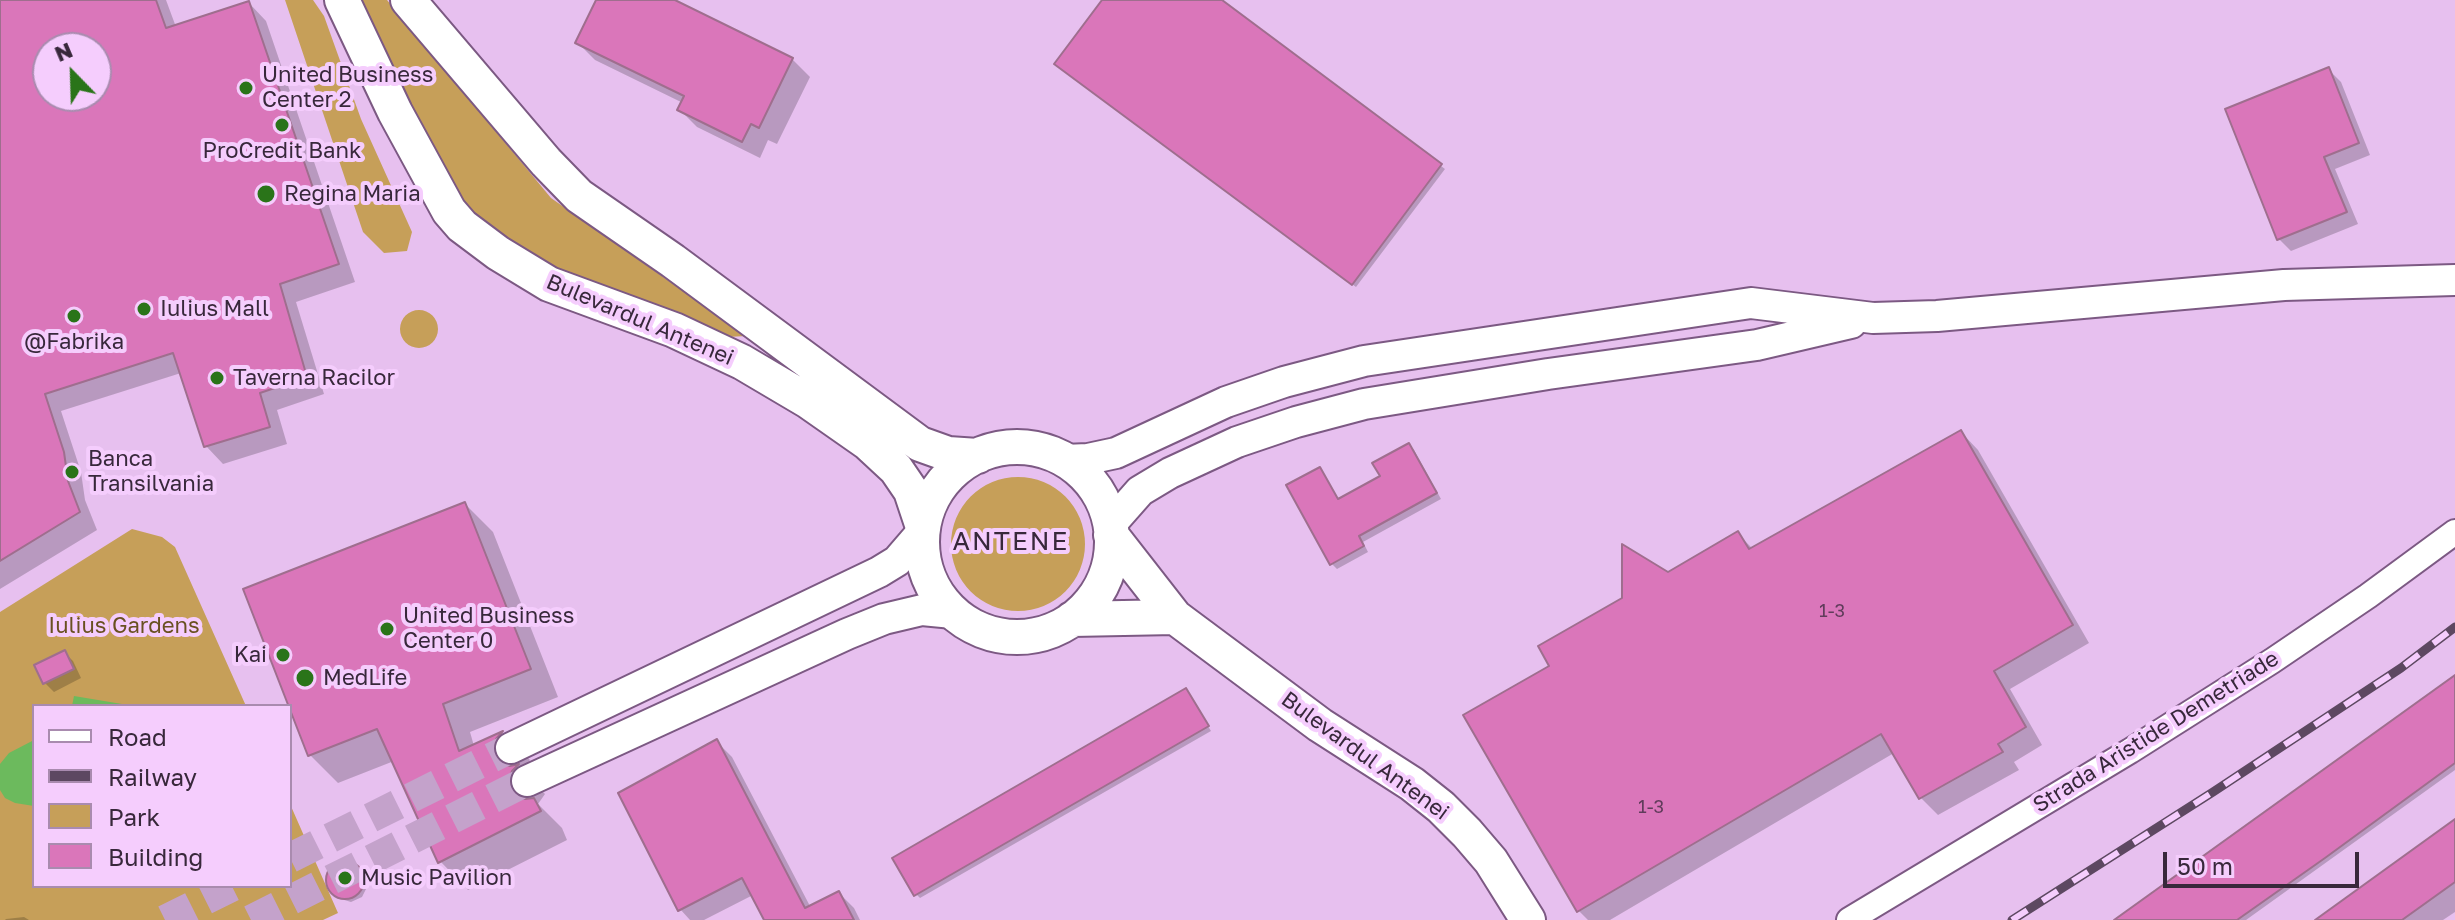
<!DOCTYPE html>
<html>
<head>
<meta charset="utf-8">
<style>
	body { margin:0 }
	#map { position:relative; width:2455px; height:920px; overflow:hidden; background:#e7c0ef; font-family:"Golos Text",sans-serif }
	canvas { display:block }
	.legend { position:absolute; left:32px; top:704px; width:260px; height:184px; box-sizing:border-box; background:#f5cdfd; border:2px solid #a98baf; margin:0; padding:10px 14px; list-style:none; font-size:24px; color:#38283b }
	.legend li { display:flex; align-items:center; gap:16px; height:40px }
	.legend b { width:40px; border:2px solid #a98baf }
	.north { position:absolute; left:32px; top:32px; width:80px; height:80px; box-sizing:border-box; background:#f5cdfd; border:2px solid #a98baf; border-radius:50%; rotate:337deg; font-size:22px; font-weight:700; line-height:32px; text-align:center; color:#38283b }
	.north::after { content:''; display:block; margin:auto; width:28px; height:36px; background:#2a7419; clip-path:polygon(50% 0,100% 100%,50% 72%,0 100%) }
	.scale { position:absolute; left:2163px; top:852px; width:196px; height:36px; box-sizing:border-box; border:4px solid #38283b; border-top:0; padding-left:10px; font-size:24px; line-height:28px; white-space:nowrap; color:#38283b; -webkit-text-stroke:6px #f5cdfd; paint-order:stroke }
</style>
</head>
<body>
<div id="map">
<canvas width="2455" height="920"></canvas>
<ul class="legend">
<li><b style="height:10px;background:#fff"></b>Road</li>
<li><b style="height:10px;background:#5d4861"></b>Railway</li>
<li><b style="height:22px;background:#c69f59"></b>Park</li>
<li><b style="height:22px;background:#da76ba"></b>Building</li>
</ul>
<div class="north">N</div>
<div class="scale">50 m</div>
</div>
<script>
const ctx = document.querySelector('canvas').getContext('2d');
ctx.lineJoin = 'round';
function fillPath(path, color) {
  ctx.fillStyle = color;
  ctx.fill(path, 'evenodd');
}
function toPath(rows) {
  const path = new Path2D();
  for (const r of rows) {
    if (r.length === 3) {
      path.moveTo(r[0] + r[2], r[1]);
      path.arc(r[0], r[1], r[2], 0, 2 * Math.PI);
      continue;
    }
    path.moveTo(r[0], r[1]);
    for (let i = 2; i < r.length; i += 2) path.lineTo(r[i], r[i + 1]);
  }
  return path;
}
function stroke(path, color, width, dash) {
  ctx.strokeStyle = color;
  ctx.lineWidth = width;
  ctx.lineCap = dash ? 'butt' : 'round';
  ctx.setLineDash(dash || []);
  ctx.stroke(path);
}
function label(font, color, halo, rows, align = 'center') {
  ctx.font = font + ' "Golos Text",sans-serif';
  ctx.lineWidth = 8;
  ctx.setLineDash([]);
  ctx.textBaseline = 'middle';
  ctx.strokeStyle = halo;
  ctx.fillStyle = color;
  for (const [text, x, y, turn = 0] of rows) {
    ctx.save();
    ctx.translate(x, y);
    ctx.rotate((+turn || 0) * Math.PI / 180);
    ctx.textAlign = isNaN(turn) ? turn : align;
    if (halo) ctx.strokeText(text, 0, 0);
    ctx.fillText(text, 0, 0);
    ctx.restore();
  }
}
fillPath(toPath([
	[285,0,313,0,324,16,361,119,412,232,407,251,384,253,363,232],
	[349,0,387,0,551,198,747,336,726,337,557,276,473,217,441,167],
	[419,329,19],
	[1018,544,67],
	[132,529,162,537,175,547,246,706,34,706,34,886,290,886,290,804,338,913,323,920,0,920,0,612]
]), '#c69f59');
fillPath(toPath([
	[74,696,134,706,72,706],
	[34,740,34,806,15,803,5,798,0,790,0,764,9,753]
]), '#6cba5d');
fillPath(toPath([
	[0,0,166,0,176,27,249,3,266,21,355,282,296,302,324,394,277,410,287,444,223,464,206,446,181,373,61,411,81,472,85,500,97,530,0,589],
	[48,48,96,48,96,96,48,96],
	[598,0,670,0,792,59,810,77,777,144,768,140,760,158,697,127,680,110,683,103,595,60,577,42],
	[1105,0,1219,0,1445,169,1356,287,1061,68],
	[2328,69,2341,82,2370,155,2335,169,2358,224,2291,251,2279,239],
	[1961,432,1978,450,2089,643,2010,689,2042,745,2014,762,2019,770,1938,815,1921,798,1894,753,1610,920,1588,920,1579,911,1552,666,1668,574,1738,534,1753,549],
	[1409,445,1414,450,1441,499,1363,542,1368,552,1337,569,1332,564,1320,469,1339,500,1383,476],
	[465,504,493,532,558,697,470,732,474,746,503,733,530,760,522,771,545,794,538,804,562,828,567,840,468,890,440,861,394,761,338,783,310,755],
	[510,769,514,772,508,789,504,787],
	[64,652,73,661,81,678,54,692,45,683,37,665],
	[2455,678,2455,770,2246,920,2117,920],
	[1186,691,1211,731,920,898,916,894],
	[717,742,732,757,811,908,839,893,854,908,860,920,766,920,753,895,704,920,690,920,680,909],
	[2455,822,2455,912,2443,920,2318,920],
	[344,863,355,866,364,875,367,887,362,897,351,902,341,899,329,886,331,870],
	[24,917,29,920,5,920,6,919]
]), '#0003');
const building = toPath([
	[0,0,156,0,166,28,249,1,339,264,280,284,307,377,260,393,270,427,204,447,173,353,45,394,64,452,68,481,80,512,0,561,0,0],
	[48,48,96,48,96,96,48,96,48,48],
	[596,0,675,0,793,58,759,128,751,124,742,142,677,110,684,96,575,43,596,0],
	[1102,0,1222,0,1442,164,1352,285,1054,64,1102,0],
	[2329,67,2359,143,2324,157,2347,212,2277,240,2225,109,2329,67],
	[1961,430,2073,625,1994,671,2026,727,1998,744,2003,752,1919,799,1881,734,1577,912,1463,715,1549,666,1538,646,1622,598,1622,544,1668,572,1738,531,1749,549,1961,430],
	[1409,443,1437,493,1359,536,1364,546,1330,565,1286,485,1320,467,1338,499,1380,476,1372,463,1409,443],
	[465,502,531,669,443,704,459,751,503,731,496,739,493,747,495,755,502,763,510,766,519,764,512,771,509,779,511,789,517,796,525,799,534,798,541,811,438,863,377,729,308,756,243,589,465,502],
	[65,650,74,669,43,684,34,665,65,650],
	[2455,675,2455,763,2325,858,2237,920,2114,920,2455,675],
	[1186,688,1209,726,914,896,892,858,1186,688],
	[717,739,805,908,839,891,854,920,764,920,742,878,678,911,618,793,717,739],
	[2455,819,2455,882,2402,920,2315,920,2455,819],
	[345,880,19]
]);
fillPath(building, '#da76ba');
stroke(building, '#9f6e8e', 2);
stroke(toPath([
	[290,858,511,748],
	[165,920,233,886],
	[251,920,527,781]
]), '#c4a2cb', 30, [30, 15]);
const minor = toPath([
	[1849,920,2130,751,2272,661,2368,596,2455,532]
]);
const tertiary = toPath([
	[1064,460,1088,459,1116,453,1226,402,1284,382,1364,361,1751,303,1873,318,1937,316,2284,285,2455,280],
	[1110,525,1140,491,1170,473,1237,442,1296,422,1364,404,1548,374,1757,345,1851,323],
	[511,748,879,572,897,561,922,532],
	[527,781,847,634,884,619,922,610,953,613]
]);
const secondary = toPath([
	[342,0,395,112,449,211,462,226,498,253,549,284,674,330,742,362,808,401,868,443,896,469,911,491,923,527],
	[408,0,546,162,579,196,673,261,920,444,948,454,978,456],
	[1017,542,95],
	[1111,535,1175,617,1320,725,1412,784,1441,807,1467,833,1491,861,1528,920],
	[1072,619,1175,617]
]);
stroke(minor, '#7c5983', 28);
stroke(tertiary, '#7c5983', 34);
stroke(secondary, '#7c5983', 38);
stroke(minor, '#fff', 24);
stroke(tertiary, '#fff', 30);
stroke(secondary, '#fff', 34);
const rail = toPath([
	[2012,920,2213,792,2401,668,2455,627]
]);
stroke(rail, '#5d4861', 9);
stroke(rail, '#f5cdfd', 6, [18]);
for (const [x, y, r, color] of [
	[246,88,8,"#2a7419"],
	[282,125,8,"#2a7419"],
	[266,194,10,"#2a7419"],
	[144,309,8,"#2a7419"],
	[74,316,8,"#2a7419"],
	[217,378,8,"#2a7419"],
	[72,472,8,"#2a7419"],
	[387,629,8,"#2a7419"],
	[283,655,8,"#2a7419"],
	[305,678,10,"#2a7419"],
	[345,878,8,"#2a7419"]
]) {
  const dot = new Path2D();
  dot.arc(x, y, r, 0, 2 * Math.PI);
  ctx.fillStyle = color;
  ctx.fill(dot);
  stroke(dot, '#f5cdfd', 3);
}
label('18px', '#603c5b', null, [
	["1-3",1832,611],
	["1-3",1651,807]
]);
label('22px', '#38283b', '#f5cdfd', [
	["United Business",262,75],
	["Center 2",262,100],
	["ProCredit Bank",282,151,"center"],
	["Regina Maria",284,194],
	["Iulius Mall",160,309],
	["@Fabrika",74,342,"center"],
	["Taverna Racilor",233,378],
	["Banca",88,459],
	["Transilvania",88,484],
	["United Business",403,616],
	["Center 0",403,641],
	["Kai",267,655,"right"],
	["MedLife",323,678],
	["Music Pavilion",361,878]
], 'left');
label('22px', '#38283b', '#f5cdfd', [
	["Bulevardul Antenei",640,320,23],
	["Strada Aristide Demetriade",2156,732,-32],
	["Bulevardul Antenei",1365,756,36]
]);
label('22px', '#695021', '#f5cdfd', [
	["Iulius Gardens",124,626]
]);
ctx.letterSpacing = '2px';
label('26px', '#38283b', '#f5cdfd', [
	["ANTENE",1011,542]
]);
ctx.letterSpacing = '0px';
</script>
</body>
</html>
